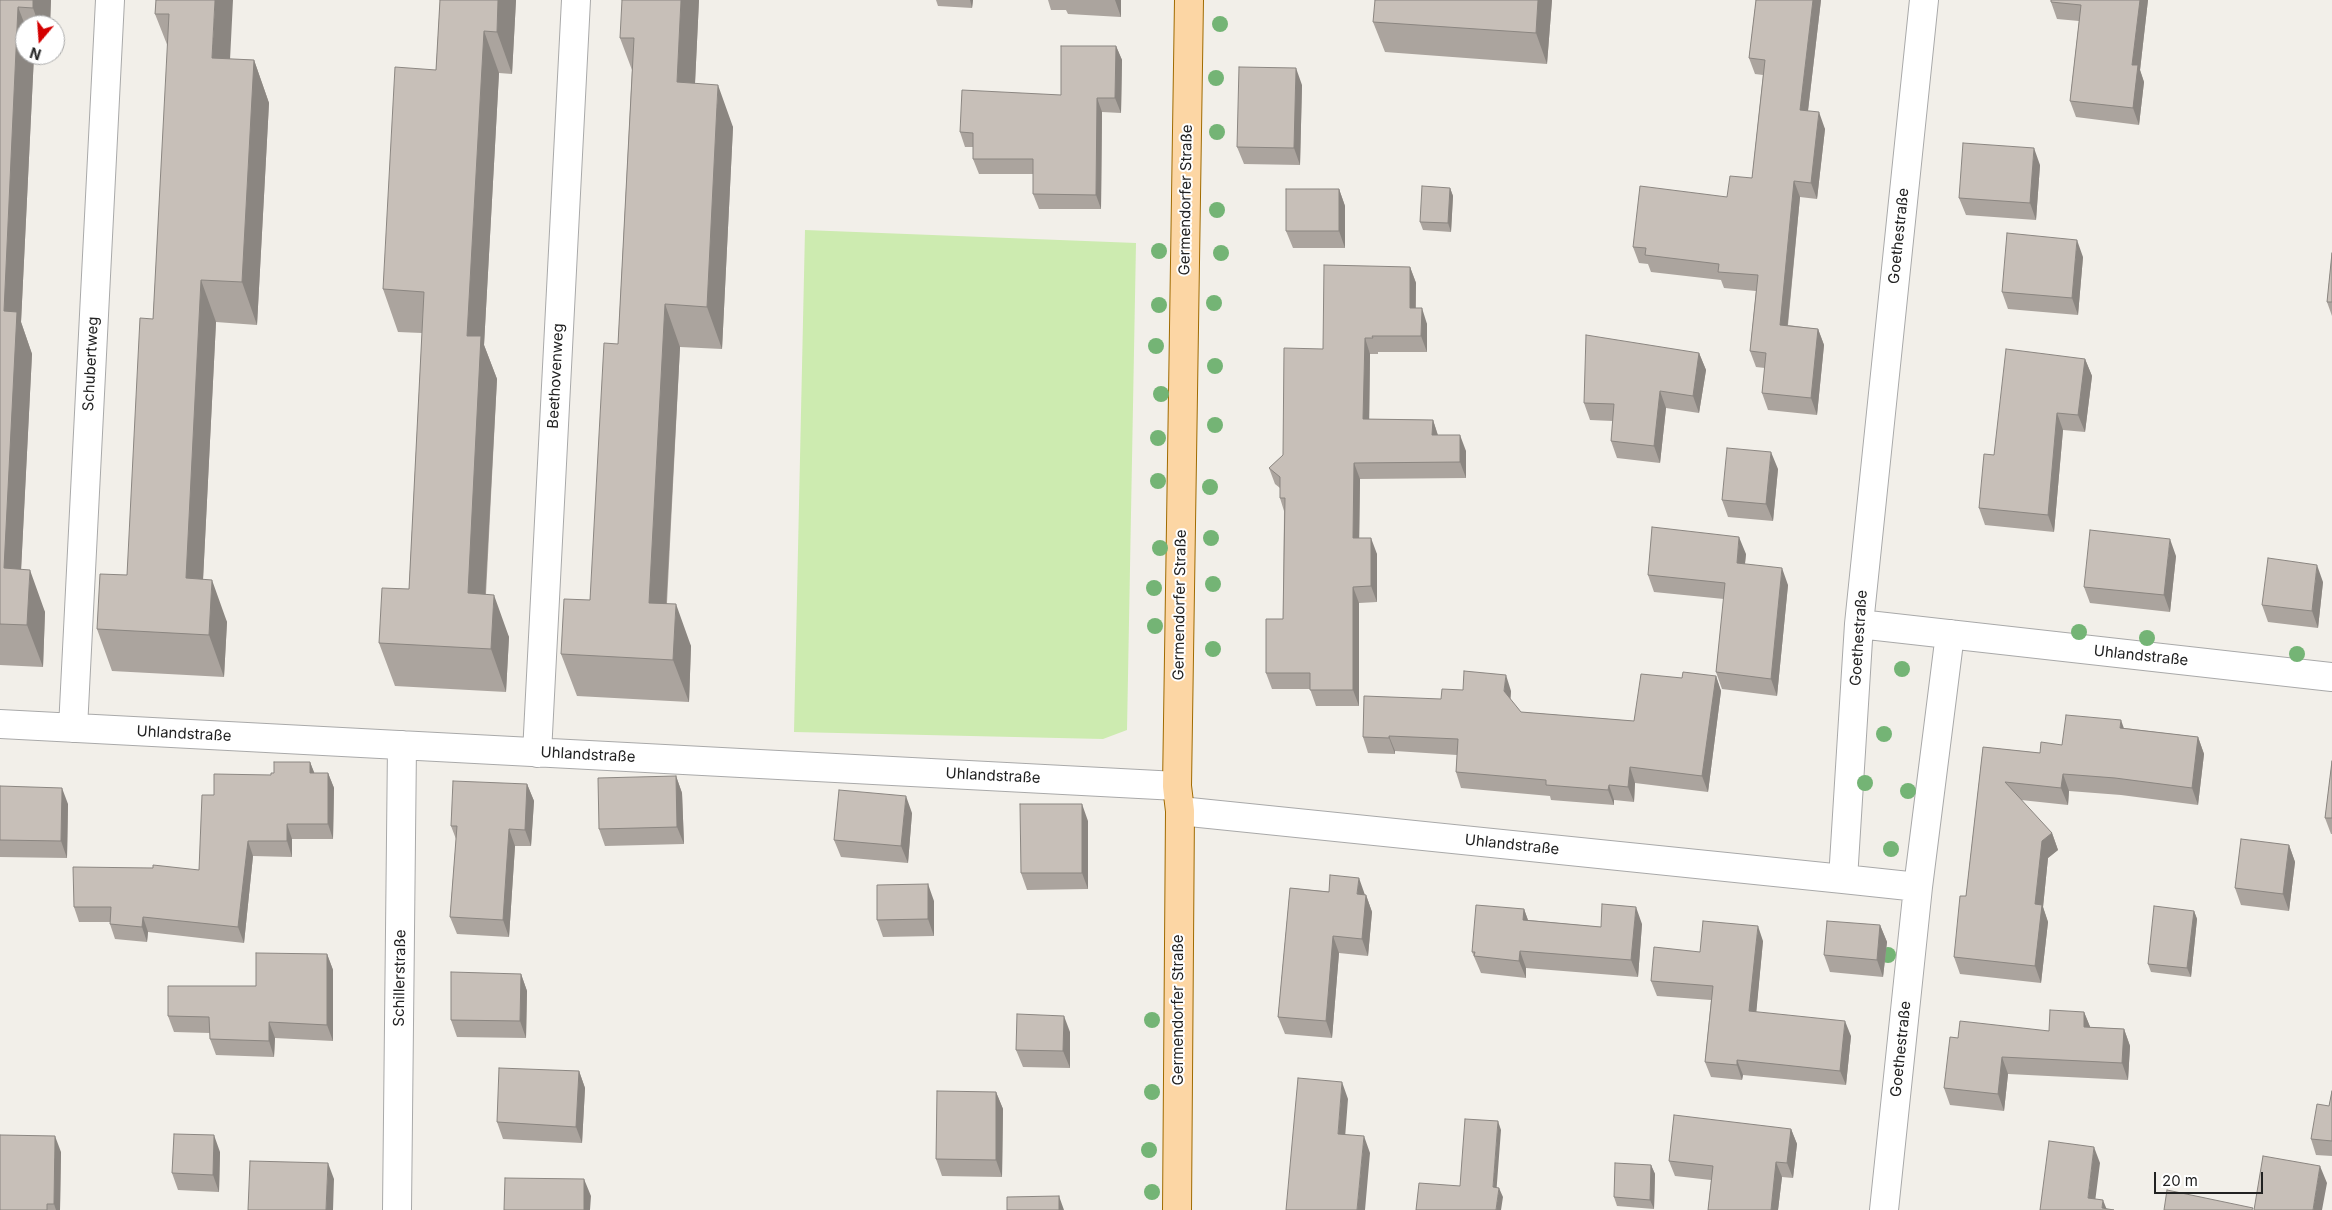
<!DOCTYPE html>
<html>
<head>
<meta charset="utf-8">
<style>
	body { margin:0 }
	#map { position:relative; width:2332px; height:1210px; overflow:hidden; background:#f2efe9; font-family:Inter,sans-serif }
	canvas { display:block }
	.north { position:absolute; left:15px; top:15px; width:50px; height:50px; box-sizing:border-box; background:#fff; border:1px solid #a7a7a7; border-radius:50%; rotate:198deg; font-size:14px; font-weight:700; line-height:20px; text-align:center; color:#222 }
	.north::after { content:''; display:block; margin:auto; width:18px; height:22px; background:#d40000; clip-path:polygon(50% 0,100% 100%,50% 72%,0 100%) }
	.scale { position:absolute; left:2154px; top:1172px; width:109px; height:22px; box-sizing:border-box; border:2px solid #222; border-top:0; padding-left:6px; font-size:15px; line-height:18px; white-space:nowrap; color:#222; -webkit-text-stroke:4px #fff; paint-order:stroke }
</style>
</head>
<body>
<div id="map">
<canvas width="2332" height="1210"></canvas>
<div class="north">N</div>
<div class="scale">20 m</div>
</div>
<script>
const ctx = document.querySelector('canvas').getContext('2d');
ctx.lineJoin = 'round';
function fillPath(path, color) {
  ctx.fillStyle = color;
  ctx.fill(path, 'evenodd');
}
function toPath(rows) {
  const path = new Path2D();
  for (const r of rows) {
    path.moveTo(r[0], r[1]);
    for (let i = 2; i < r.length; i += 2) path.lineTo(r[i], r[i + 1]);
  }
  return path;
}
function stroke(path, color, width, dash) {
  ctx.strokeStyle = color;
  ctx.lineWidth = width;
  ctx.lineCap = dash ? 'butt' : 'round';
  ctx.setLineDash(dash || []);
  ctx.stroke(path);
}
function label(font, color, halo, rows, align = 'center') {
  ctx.font = font + ' Inter,sans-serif';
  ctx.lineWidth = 4;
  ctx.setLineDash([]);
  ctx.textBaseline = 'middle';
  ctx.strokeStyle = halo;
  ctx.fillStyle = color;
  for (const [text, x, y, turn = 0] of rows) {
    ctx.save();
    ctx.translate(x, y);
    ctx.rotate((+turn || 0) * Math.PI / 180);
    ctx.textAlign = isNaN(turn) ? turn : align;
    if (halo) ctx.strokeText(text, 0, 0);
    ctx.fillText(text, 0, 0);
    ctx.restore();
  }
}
fillPath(toPath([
	[805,230,1136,243,1127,730,1103,739,794,732]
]), '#cdebb0');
const minor = toPath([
	[1859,624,2332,677],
	[0,724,1177,786],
	[73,728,110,0],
	[537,753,576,0],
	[1180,811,1843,879],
	[1918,887,1950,634],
	[397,1210,402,745],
	[1884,1210,1918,887,1843,879,1859,624,1924,0]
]);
const major = toPath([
	[1177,1210,1180,811,1177,786,1189,0]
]);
stroke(minor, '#a9a9a9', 30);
stroke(major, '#a06b00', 30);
stroke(minor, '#fff', 28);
stroke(major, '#fcd6a4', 28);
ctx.fillStyle = '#74b475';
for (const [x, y] of [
	[1220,24],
	[1216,78],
	[1217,132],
	[1217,210],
	[1159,251],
	[1221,253],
	[1214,303],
	[1159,305],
	[1156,346],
	[1215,366],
	[1161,394],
	[1215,425],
	[1158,438],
	[1158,481],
	[1210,487],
	[1211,538],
	[1160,548],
	[1213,584],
	[1154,588],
	[1155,626],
	[2079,632],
	[2147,638],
	[1213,649],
	[2297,654],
	[1902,669],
	[1884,734],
	[1865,783],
	[1908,791],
	[1891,849],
	[1888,955],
	[1152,1020],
	[1152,1092],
	[1149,1150],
	[1152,1192]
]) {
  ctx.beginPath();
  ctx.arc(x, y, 8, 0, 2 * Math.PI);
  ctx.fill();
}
fillPath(toPath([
	[0,0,51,0,50,25,25,25,25,55,34,55,21,322,32,354,21,569,45,612,43,667,0,665],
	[156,0,230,59,254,60,269,103,257,325,216,322,203,579,227,622,224,677,112,671,97,629,127,575,153,319,168,47,155,14],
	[440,0,516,0,512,74,499,73,484,345,497,379,486,594,509,637,506,692,395,686,379,643,409,589,422,333,398,332,383,289,436,70],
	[699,0,695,83,733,127,722,349,680,347,667,603,691,646,689,702,577,696,561,654,590,600,618,344,632,70,620,38],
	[936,0,973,0,972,8,938,6],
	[1048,0,1121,0,1121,17,1068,14,1066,10,1051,10],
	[1552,0,1547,64,1385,52,1373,22],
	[1756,0,1821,0,1808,111,1825,129,1817,199,1800,197,1788,325,1818,329,1824,345,1817,415,1768,410,1762,393,1765,368,1756,367,1750,351,1756,291,1724,288,1721,280,1651,272,1648,264,1639,263,1633,247,1727,197,1752,178,1763,75,1755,74,1749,58],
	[2148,0,2140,70,2144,82,2139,125,2076,117,2070,101,2079,21,2057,19,2051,2],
	[1116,46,1122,60,1121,113,1102,112,1101,209,1039,209,1033,194,1033,174,979,174,973,159,973,147,965,147,960,132,1061,95],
	[1302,85,1300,165,1244,164,1237,147],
	[2040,165,2036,220,1966,215,1959,198],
	[1450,188,1453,196,1451,232,1423,230,1420,222],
	[1339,189,1345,206,1345,248,1293,248,1286,231],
	[2332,253,2332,316,2327,302],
	[2083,257,2078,315,2008,309,2002,292],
	[1410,267,1416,283,1416,308,1427,324,1427,352,1378,352,1378,354,1370,354,1369,419,1433,420,1438,435,1466,451,1466,478,1360,479,1359,538,1377,554,1377,602,1359,603,1359,706,1316,706,1310,689,1272,689,1266,673,1283,619,1284,511,1280,498,1280,488,1275,484,1269,468,1283,455,1323,349],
	[1699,353,1706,370,1699,413,1666,408,1660,463,1617,458,1611,441,1613,421,1590,420,1584,403],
	[2085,359,2092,376,2085,432,2063,430,2054,532,1985,525,1979,508,1994,455],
	[1778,469,1773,521,1728,517,1722,500],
	[1746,554,1745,564,1788,585,1777,696,1722,689,1716,672,1724,599,1654,592,1648,575],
	[2176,556,2170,612,2090,603,2084,587],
	[2323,582,2318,628,2268,622,2262,605],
	[1716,676,1721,691,1708,792,1635,783,1634,802,1614,800,1614,805,1551,800,1550,796,1461,788,1456,772,1457,755,1395,751,1395,754,1368,753,1363,737,1441,699,1463,690,1511,691,1510,699,1521,712,1634,721,1682,678],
	[2124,728,2198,737,2204,754,2198,805,2121,795,2069,791,2068,805,2021,800,2052,833,2058,850,2048,858,2043,907,2048,922,2041,983,1960,974,1954,957,1966,896,1983,747,2040,753,2062,745],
	[2332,761,2332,834,2331,834,2325,818],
	[310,762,314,773,328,773,334,788,333,839,292,839,292,857,253,856,244,943,148,932,147,942,115,939,110,924,110,922,79,922,74,907,199,870,214,795,271,775,274,773],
	[676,776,682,793,684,844,605,846,599,829],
	[527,784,534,801,531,846,515,846,509,937,457,934,450,917,456,839,451,826],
	[0,786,68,804,67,858,0,857],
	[912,813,908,863,841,857,834,840],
	[1088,821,1088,889,1027,890,1021,873],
	[2289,845,2295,862,2289,911,2241,905,2235,888],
	[1290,888,1366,895,1372,912,1368,956,1339,953,1332,1038,1285,1034,1278,1017],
	[934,901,934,936,883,937,877,920],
	[1524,909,1528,920,1601,927,1642,924,1638,977,1526,968,1526,978,1481,973,1472,952],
	[2194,911,2197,919,2191,977,2151,972,2148,964],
	[1880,925,1887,942,1883,977,1830,972,1824,955],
	[1763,941,1756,1012,1851,1036,1846,1085,1743,1075,1742,1080,1711,1077,1705,1062,1711,1000,1657,996,1651,981,1700,952],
	[327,954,333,970,333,1041,275,1038,274,1057,216,1055,210,1039,210,1033,174,1032,168,1016,256,986],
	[521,974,527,991,526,1038,457,1037,451,1020],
	[2084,1012,2090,1027,2124,1029,2130,1046,2128,1080,2008,1074,2004,1111,1950,1105,1944,1088,1958,1038,2049,1031],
	[1070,1032,1070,1068,1023,1067,1016,1050],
	[579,1071,585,1088,582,1143,503,1139,497,1122],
	[2332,1091,2332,1156,2316,1155,2311,1139,2329,1106],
	[996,1092,1003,1109,1002,1177,942,1176,936,1159],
	[1791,1129,1797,1144,1793,1178,1782,1177,1778,1210,1708,1210,1711,1180,1675,1176,1669,1161],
	[61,1152,60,1210,0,1210],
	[220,1152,219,1192,178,1190,172,1173],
	[1651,1165,1655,1174,1654,1209,1617,1206,1614,1197]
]), '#aba49e');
fillPath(toPath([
	[33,0,51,0,50,25,39,25,33,8],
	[215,0,233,0,228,100,212,58],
	[498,0,516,0,512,74,497,32],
	[681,0,699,0,693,125,677,82],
	[970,0,973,0,972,8],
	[1115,0,1121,0,1121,17],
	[1538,0,1552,0,1547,64,1536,33],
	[1813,0,1821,0,1806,127,1800,110],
	[2140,0,2148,0,2140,70,2144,82,2139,125,2133,108,2132,65],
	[18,7,25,25,25,55,34,55,21,322,32,354,19,611,4,568,4,311],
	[484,31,499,73,484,345,497,379,483,636,468,593,467,336],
	[1116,46,1122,60,1121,113,1115,98],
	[254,60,269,103,257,325,242,282],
	[1296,68,1302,85,1300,165,1294,148],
	[718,85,733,127,722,349,707,307],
	[1097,98,1102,112,1101,209,1096,195],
	[1819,112,1825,129,1817,199,1811,183],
	[2034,148,2040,165,2036,220,2030,203],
	[1794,181,1800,197,1786,341,1780,325],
	[1450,188,1453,196,1451,232,1448,223],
	[1339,189,1345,206,1345,248,1339,231],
	[2077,240,2083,257,2078,315,2072,298],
	[1410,267,1416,283,1415,324,1410,308],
	[201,280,216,322,201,620,186,578],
	[665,304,680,347,664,645,649,603],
	[1422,308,1427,324,1427,352,1421,336],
	[1818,329,1824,345,1817,415,1811,398],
	[1365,338,1370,354,1369,435,1363,419],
	[1699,353,1706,370,1699,413,1693,396],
	[2085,359,2092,376,2085,432,2078,415],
	[1660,391,1666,408,1660,463,1654,446],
	[2057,413,2063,430,2054,532,2048,515],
	[1433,420,1438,436,1432,435],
	[1460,435,1466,451,1466,478,1460,462],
	[1771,452,1778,469,1773,521,1766,504],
	[1354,463,1360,479,1359,553,1353,538],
	[1739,537,1746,554,1743,580,1737,563],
	[1371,538,1377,554,1377,602,1371,586],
	[2170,539,2176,556,2170,612,2164,595],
	[2317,565,2323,582,2318,628,2312,611],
	[1782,568,1788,585,1777,696,1771,679],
	[30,570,45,612,43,667,27,625],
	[212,580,227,622,224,677,209,635],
	[1353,587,1359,603,1359,706,1353,690],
	[494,595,509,637,506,692,491,649],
	[676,604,691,646,689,702,673,660],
	[1506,675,1511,691,1510,707,1504,691],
	[1716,676,1721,691,1708,792,1702,776],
	[2121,720,2127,737,2120,728],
	[1389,736,1395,751,1395,754,1389,738],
	[2198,737,2204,754,2198,805,2192,788],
	[310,762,316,777,310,773],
	[1630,767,1635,783,1634,802,1628,787],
	[328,773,334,788,333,839,328,824],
	[2063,774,2069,791,2068,805,2061,788],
	[676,776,682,793,684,844,677,827],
	[527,784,534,801,531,846,525,830],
	[1609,785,1614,800,1614,805,1608,790],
	[62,788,68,804,67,858,61,841],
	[906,796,912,813,908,863,901,846],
	[1082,804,1088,821,1088,889,1082,873],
	[287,824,292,839,292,857,287,841],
	[509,829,515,846,509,937,503,920],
	[2052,833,2058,850,2048,858,2043,907,2048,922,2041,983,2035,966,2035,904,2042,841],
	[248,841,253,856,244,943,238,927],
	[2289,845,2295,862,2289,911,2283,894],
	[1359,878,1365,895,1363,911,1357,894],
	[928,884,934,901,934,936,928,919],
	[1366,895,1372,912,1368,956,1362,939],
	[1636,907,1642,924,1638,977,1631,960],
	[1524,909,1530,926,1523,920],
	[2194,911,2197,919,2191,977,2187,968],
	[143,917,148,932,147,942,142,927],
	[1880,925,1887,942,1883,977,1877,960],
	[1758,926,1763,941,1755,1026,1749,1011],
	[1333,936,1339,953,1332,1038,1326,1021],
	[1520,951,1526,968,1526,978,1519,961],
	[327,954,333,970,333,1041,327,1025],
	[521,974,527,991,526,1038,520,1021],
	[2084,1012,2091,1029,2084,1027],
	[1064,1016,1070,1032,1070,1068,1063,1051],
	[1845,1021,1851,1036,1846,1085,1840,1071],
	[269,1022,275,1038,274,1057,269,1041],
	[2124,1029,2130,1046,2128,1080,2122,1063],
	[2002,1057,2008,1074,2004,1111,1998,1094],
	[1737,1060,1743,1075,1742,1080,1737,1065],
	[579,1071,585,1088,582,1143,576,1127],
	[1342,1082,1348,1099,1344,1151,1338,1134],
	[996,1092,1003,1109,1002,1177,996,1160],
	[1498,1121,1501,1130,1496,1196,1493,1187],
	[1791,1129,1797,1144,1793,1178,1787,1163],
	[214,1135,220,1152,219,1192,213,1175],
	[55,1136,61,1152,60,1210,56,1210,54,1204],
	[1364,1136,1370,1153,1365,1210,1357,1210],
	[2094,1147,2100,1163,2094,1210,2088,1198],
	[1776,1162,1782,1177,1778,1210,1771,1210],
	[328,1163,334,1179,333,1210,326,1210],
	[1651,1165,1655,1174,1654,1209,1650,1200],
	[2320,1166,2327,1183,2322,1210,2313,1210],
	[584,1179,591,1196,590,1210,584,1210],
	[1499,1188,1503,1197,1501,1210,1496,1210],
	[1059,1196,1064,1210,1059,1210],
	[2103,1200,2107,1210,2102,1208]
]), '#8b8681');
const building = toPath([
	[0,0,33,0,33,8,18,7,4,311,17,312,4,568,30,570,27,625,0,624,0,0],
	[156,0,215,0,212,58,254,60,242,282,201,280,186,578,212,580,209,635,97,629,100,574,127,575,140,318,153,319,169,14,155,14,156,0],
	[440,0,498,0,497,32,484,31,467,336,481,336,468,593,494,595,491,649,379,643,382,588,409,589,424,292,383,289,395,67,436,70,440,0],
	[622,0,681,0,677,82,718,85,707,307,665,304,649,603,676,604,673,660,561,654,564,599,590,600,604,343,618,344,634,38,620,38,622,0],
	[1375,0,1538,0,1536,33,1373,22,1375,0],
	[1756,0,1813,0,1800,110,1819,112,1811,183,1794,181,1780,325,1818,329,1811,398,1762,393,1766,353,1750,351,1758,275,1718,272,1719,264,1645,255,1646,248,1633,247,1640,186,1727,197,1730,176,1752,178,1765,60,1749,58,1756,0],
	[2051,0,2140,0,2132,65,2138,65,2133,108,2070,101,2081,5,2051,2,2051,0],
	[1061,46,1116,46,1115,98,1097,98,1096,195,1033,194,1033,159,973,159,973,133,960,132,962,90,1061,95,1061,46],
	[1239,67,1296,68,1294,148,1237,147,1239,67],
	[1963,143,2034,148,2030,203,1959,198,1963,143],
	[1422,186,1450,188,1448,223,1420,222,1422,186],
	[1286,189,1339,189,1339,231,1286,231,1286,189],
	[2007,233,2077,240,2072,298,2002,292,2007,233],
	[2332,253,2332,302,2327,302,2332,253],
	[1324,265,1410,267,1410,308,1422,308,1421,336,1372,336,1373,338,1365,338,1363,419,1433,420,1432,435,1460,435,1460,462,1354,463,1353,538,1371,538,1371,586,1353,587,1353,690,1310,690,1310,673,1266,673,1266,619,1283,619,1285,498,1280,498,1280,477,1269,468,1283,455,1284,348,1323,349,1324,265],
	[1586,335,1699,353,1693,396,1660,391,1654,446,1611,441,1614,404,1584,403,1586,335],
	[2006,349,2085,359,2078,415,2057,413,2048,515,1979,508,1984,454,1994,455,2006,349],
	[1727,448,1771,452,1766,504,1722,500,1727,448],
	[1652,527,1739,537,1737,563,1782,568,1771,679,1716,672,1725,583,1648,575,1652,527],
	[2090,530,2170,539,2164,595,2084,587,2090,530],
	[2268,558,2317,565,2312,611,2262,605,2268,558],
	[1464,671,1506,675,1504,691,1521,712,1634,721,1641,674,1682,678,1683,672,1716,676,1702,776,1630,767,1628,787,1609,785,1608,790,1546,785,1546,780,1456,772,1458,739,1389,736,1389,738,1363,737,1364,696,1441,699,1442,689,1463,690,1464,671],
	[2066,715,2121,720,2120,728,2198,737,2192,788,2115,778,2063,774,2061,788,2005,782,2052,833,2042,841,2035,904,2042,905,2035,966,1954,957,1960,896,1966,896,1983,747,2040,753,2041,742,2062,745,2066,715],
	[2332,761,2332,818,2325,818,2332,761],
	[274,762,310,762,310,773,328,773,328,824,287,824,287,841,248,841,238,927,143,917,142,927,110,924,111,907,74,907,73,867,153,868,153,865,199,870,202,795,214,795,214,774,271,775,271,773,274,773,274,762],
	[676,776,677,827,599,829,598,778,676,776],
	[453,781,527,784,525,830,509,829,503,920,450,917,457,826,451,826,453,781],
	[0,786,62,788,61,841,0,840,0,786],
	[839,790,906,796,901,846,834,840,839,790],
	[1020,804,1082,804,1082,873,1021,873,1020,804],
	[2241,839,2289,845,2283,894,2235,888,2241,839],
	[1330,875,1359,878,1357,894,1366,895,1362,939,1333,936,1326,1021,1278,1017,1290,888,1329,892,1330,875],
	[928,884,928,919,877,920,877,885,928,884],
	[1602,904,1636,907,1631,960,1520,951,1519,961,1474,956,1475,952,1472,952,1476,905,1524,909,1523,920,1601,927,1602,904],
	[2154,906,2194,911,2187,968,2148,964,2154,906],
	[1703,921,1758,926,1749,1011,1845,1021,1840,1071,1737,1060,1737,1065,1705,1062,1713,986,1651,981,1654,947,1700,952,1703,921],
	[1827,921,1880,925,1877,960,1824,955,1827,921],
	[256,953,327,954,327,1025,269,1022,269,1041,210,1039,209,1017,168,1016,168,986,256,986,256,953],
	[451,972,521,974,520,1021,451,1020,451,972],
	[2050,1010,2084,1012,2084,1027,2124,1029,2122,1063,2002,1057,1998,1094,1944,1088,1950,1037,1958,1038,1960,1021,2049,1031,2050,1010],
	[1017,1014,1064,1016,1063,1051,1016,1050,1017,1014],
	[499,1068,579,1071,576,1127,497,1122,499,1068],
	[1298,1078,1342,1082,1338,1134,1364,1136,1357,1210,1286,1210,1298,1078],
	[937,1091,996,1092,996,1160,936,1159,937,1091],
	[2332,1091,2332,1141,2311,1139,2317,1104,2329,1106,2332,1091],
	[1674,1115,1791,1129,1787,1163,1776,1162,1771,1210,1708,1210,1713,1166,1669,1161,1674,1115],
	[1465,1119,1498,1121,1493,1187,1499,1188,1496,1210,1416,1210,1419,1183,1460,1186,1465,1119],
	[174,1134,214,1135,213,1175,172,1173,174,1134],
	[0,1135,55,1136,54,1204,47,1204,47,1210,0,1210,0,1135],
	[2049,1141,2094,1147,2088,1198,2103,1200,2102,1208,2114,1210,2040,1210,2049,1141],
	[2263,1156,2320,1166,2313,1210,2254,1210,2263,1156],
	[250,1161,328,1163,326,1210,248,1210,250,1161],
	[1615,1163,1651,1165,1650,1200,1614,1197,1615,1163],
	[505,1178,584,1179,584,1210,504,1210,505,1178],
	[2167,1190,2253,1208,2252,1210,2164,1210,2167,1190],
	[1059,1196,1059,1210,1007,1210,1007,1197,1059,1196]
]);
fillPath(building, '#c7bfb8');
stroke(building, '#8b8681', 1);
label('15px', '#222', '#fff', [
	["Germendorfer Straße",1186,200,-89],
	["Goethestraße",1899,236,-84],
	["Schubertweg",91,364,-87],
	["Beethovenweg",556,376,-87],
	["Germendorfer Straße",1180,605,-89],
	["Goethestraße",1859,638,-86],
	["Uhlandstraße",2141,656,6],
	["Uhlandstraße",184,734,3],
	["Uhlandstraße",588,755,3],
	["Uhlandstraße",993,776,3],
	["Uhlandstraße",1512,845,6],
	["Schillerstraße",400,978,-89],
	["Germendorfer Straße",1178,1010,-90],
	["Goethestraße",1901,1049,-84]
]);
</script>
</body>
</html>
